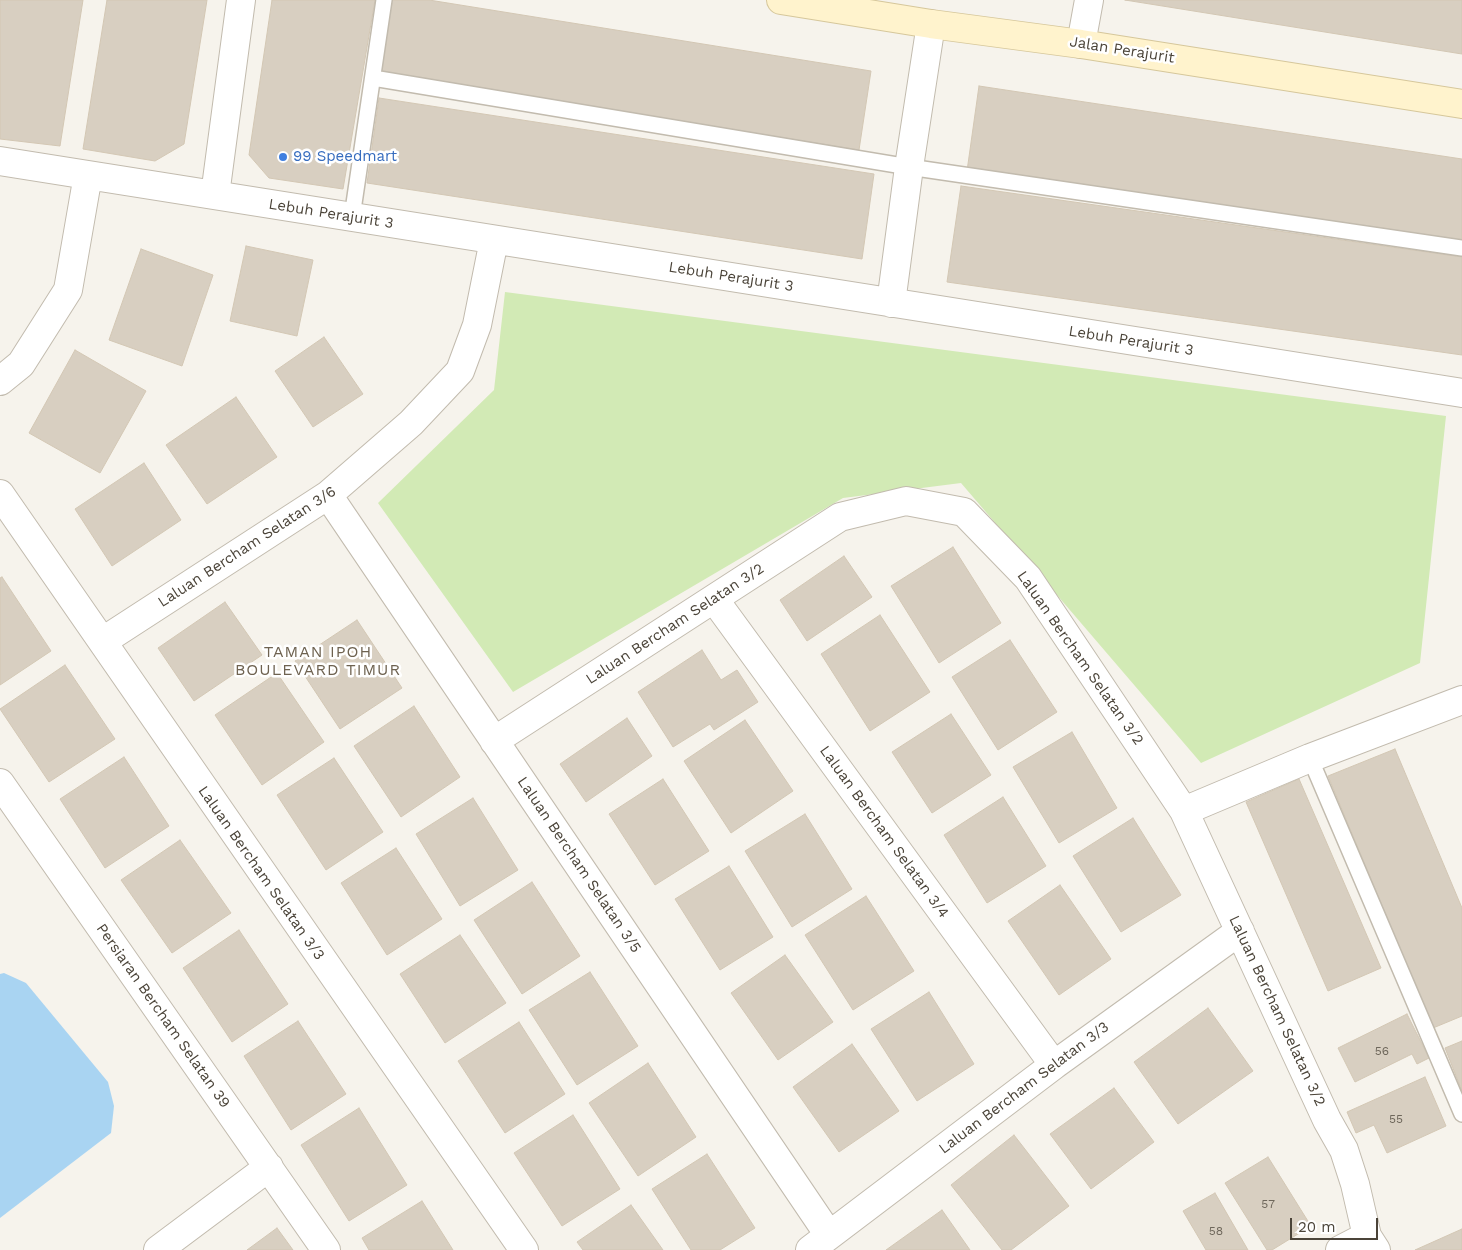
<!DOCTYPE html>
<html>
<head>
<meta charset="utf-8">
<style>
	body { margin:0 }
	#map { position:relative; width:1462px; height:1250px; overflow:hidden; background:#f6f3ec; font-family:"Work Sans",sans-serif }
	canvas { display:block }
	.scale { position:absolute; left:1290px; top:1218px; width:88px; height:22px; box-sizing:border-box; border:2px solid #4b4439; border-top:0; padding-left:6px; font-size:15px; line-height:18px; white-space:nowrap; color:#4b4439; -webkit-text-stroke:4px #fff; paint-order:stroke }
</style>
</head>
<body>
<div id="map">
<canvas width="1462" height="1250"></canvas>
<div class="scale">20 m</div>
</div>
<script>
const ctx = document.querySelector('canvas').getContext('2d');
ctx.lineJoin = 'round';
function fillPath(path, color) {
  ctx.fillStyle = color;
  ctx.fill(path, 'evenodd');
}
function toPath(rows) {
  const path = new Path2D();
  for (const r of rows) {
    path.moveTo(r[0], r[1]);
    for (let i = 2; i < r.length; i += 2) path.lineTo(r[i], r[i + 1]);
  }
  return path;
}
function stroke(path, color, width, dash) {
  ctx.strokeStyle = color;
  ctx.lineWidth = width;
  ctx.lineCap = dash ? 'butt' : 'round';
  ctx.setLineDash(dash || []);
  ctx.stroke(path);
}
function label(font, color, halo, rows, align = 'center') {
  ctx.font = font + ' "Work Sans",sans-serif';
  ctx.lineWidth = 5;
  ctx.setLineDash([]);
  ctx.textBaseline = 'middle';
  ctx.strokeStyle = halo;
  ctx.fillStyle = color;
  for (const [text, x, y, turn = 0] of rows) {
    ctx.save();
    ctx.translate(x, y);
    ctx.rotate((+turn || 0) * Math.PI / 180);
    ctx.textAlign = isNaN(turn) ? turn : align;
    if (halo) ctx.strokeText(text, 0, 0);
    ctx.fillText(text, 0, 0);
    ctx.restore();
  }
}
fillPath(toPath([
	[505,292,1446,416,1420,663,1201,763,961,483,843,498,513,692,378,503,494,390]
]), '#d2eab5');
fillPath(toPath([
	[4,973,26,983,108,1082,114,1106,111,1133,0,1218,0,974]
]), '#a9d4f2');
const building = toPath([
	[0,0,83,0,60,146,0,139,0,0],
	[107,0,207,0,184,144,155,161,83,149,107,0],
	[272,0,375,0,343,189,269,178,249,155,272,0],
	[391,0,429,0,871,71,859,150,379,73,391,0],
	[1125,0,1462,0,1462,54,1125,0],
	[979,86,1462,159,1462,245,967,171,979,86],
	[379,98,874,174,862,259,367,183,379,98],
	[961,186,1462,257,1462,355,947,282,961,186],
	[246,246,313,260,297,336,230,321,246,246],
	[141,249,213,275,182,366,109,340,141,249],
	[324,337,363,394,313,427,275,371,324,337],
	[75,350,146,391,100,473,29,433,75,350],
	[236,397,277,457,207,504,166,445,236,397],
	[144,463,181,520,112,566,75,509,144,463],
	[953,547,1001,623,939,663,891,586,953,547],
	[844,556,872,597,807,641,780,600,844,556],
	[2,577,51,651,0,685,0,578,2,577],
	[225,602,262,655,194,701,158,648,225,602],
	[880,615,930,692,870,731,821,654,880,615],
	[357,620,402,688,340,729,295,661,357,620],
	[1010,640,1057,712,998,750,952,677,1010,640],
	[702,650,721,680,737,670,758,702,714,730,710,724,673,747,638,692,702,650],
	[65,665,115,739,49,782,0,709,65,665],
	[277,673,324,742,262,785,215,715,277,673],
	[414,706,460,777,401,817,354,746,414,706],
	[951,714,991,775,932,813,892,752,951,714],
	[627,718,652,756,586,802,560,764,627,718],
	[745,720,793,791,731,833,684,761,745,720],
	[1072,732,1117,808,1059,843,1013,767,1072,732],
	[1395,749,1462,908,1462,1016,1433,1028,1328,776,1395,749],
	[124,757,169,826,105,868,60,799,124,757],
	[334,758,383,832,326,870,277,795,334,758],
	[663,779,709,851,655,885,609,814,663,779],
	[1299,779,1381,968,1328,991,1246,802,1299,779],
	[1003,797,1046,866,987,903,944,835,1003,797],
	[473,798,518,870,460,906,416,834,473,798],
	[805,814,852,889,792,927,745,851,805,814],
	[1133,818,1181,895,1121,932,1073,856,1133,818],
	[180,840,231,913,172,953,121,880,180,840],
	[396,848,442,919,387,955,341,883,396,848],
	[729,866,773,937,720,970,675,899,729,866],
	[532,882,580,956,522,994,474,920,532,882],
	[1060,885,1111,959,1059,995,1008,921,1060,885],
	[866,896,914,971,853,1010,805,935,866,896],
	[239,930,288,1004,232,1042,183,968,239,930],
	[460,935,506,1003,445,1043,400,974,460,935],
	[785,955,833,1022,778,1060,731,993,785,955],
	[590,972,638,1046,577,1085,529,1010,590,972],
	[929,992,974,1064,917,1101,871,1029,929,992],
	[1208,1008,1253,1071,1178,1124,1134,1062,1208,1008],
	[1407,1014,1429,1058,1417,1064,1412,1054,1355,1082,1338,1048,1407,1014],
	[298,1021,346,1094,291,1130,244,1056,298,1021],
	[519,1022,565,1094,505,1133,458,1061,519,1022],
	[1462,1041,1462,1091,1445,1048,1462,1041],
	[852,1044,899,1111,839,1152,793,1087,852,1044],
	[648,1063,696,1137,638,1176,589,1103,648,1063],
	[1425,1077,1446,1126,1387,1153,1374,1125,1356,1133,1347,1112,1425,1077],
	[1114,1088,1154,1142,1091,1189,1050,1134,1114,1088],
	[359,1108,407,1185,349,1221,301,1145,359,1108],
	[573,1115,620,1189,562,1226,514,1153,573,1115],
	[1014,1135,1069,1206,1011,1250,1002,1250,951,1185,1014,1135],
	[707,1154,755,1228,720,1250,691,1250,652,1189,707,1154],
	[1268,1157,1311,1226,1272,1250,1267,1250,1225,1183,1268,1157],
	[1215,1193,1248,1250,1206,1250,1183,1211,1215,1193],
	[422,1201,453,1250,369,1250,362,1238,422,1201],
	[631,1205,663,1250,583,1250,577,1242,631,1205],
	[942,1210,970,1250,886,1250,942,1210],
	[277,1228,293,1250,247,1250,277,1228],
	[1462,1229,1462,1250,1415,1250,1462,1229]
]);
fillPath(building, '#d8cfc1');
stroke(building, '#d3c7b4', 1);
const lane = toPath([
	[373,78,909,167,1462,248],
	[352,217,384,0],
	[1310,758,1462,1114]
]);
const street = toPath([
	[1081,44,1089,0],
	[0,161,1462,393],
	[215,195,241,0],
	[891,303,909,167,931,24],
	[0,381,21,364,68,290,88,175],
	[0,494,524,1250],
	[328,495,829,1235],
	[714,599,1054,1065],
	[103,641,328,495,411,423,460,371,477,325,494,240],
	[494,741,840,517,906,501,964,512,1028,578,1184,811,1327,1120,1344,1150,1355,1184,1367,1236,1376,1250],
	[0,783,326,1250],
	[1184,811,1310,758,1462,700],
	[158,1250,269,1167],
	[810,1250,1054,1065,1240,931],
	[1340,1250,1367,1236]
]);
const secondary = toPath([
	[781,0,931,24,1081,44,1462,104]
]);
stroke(lane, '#c2bbae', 18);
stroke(street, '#c2bbae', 30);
stroke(secondary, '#d6c79b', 30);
stroke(lane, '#fff', 15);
stroke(street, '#fff', 28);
stroke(secondary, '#fff3cd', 28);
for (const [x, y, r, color] of [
	[283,157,5,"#3f7fe0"]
]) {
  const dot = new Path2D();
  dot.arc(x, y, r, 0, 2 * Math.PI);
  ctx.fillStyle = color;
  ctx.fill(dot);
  stroke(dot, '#fff', 2);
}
label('12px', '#6e675b', null, [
	["56",1382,1051],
	["55",1396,1119],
	["57",1268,1204],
	["58",1216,1231]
]);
label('15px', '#4b4439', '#fff', [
	["Jalan Perajurit",1122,50,9],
	["Lebuh Perajurit 3",331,214,9],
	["Lebuh Perajurit 3",731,277,9],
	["Lebuh Perajurit 3",1131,341,9],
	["Laluan Bercham Selatan 3/6",247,547,-33],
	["Laluan Bercham Selatan 3/2",675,624,-33],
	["Laluan Bercham Selatan 3/2",1080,658,55],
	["Laluan Bercham Selatan 3/4",884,832,54],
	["Laluan Bercham Selatan 3/5",579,865,56],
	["Laluan Bercham Selatan 3/3",261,873,55],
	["Laluan Bercham Selatan 3/2",1277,1011,65],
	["Persiaran Bercham Selatan 39",163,1016,55],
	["Laluan Bercham Selatan 3/3",1024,1088,-37]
]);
label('15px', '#366cbe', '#fff', [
	["99 Speedmart",293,157]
], 'left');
ctx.letterSpacing = '1px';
label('16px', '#6e6250', '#fff', [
	["TAMAN IPOH",318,652],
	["BOULEVARD TIMUR",318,670]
]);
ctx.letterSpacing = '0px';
</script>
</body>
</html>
